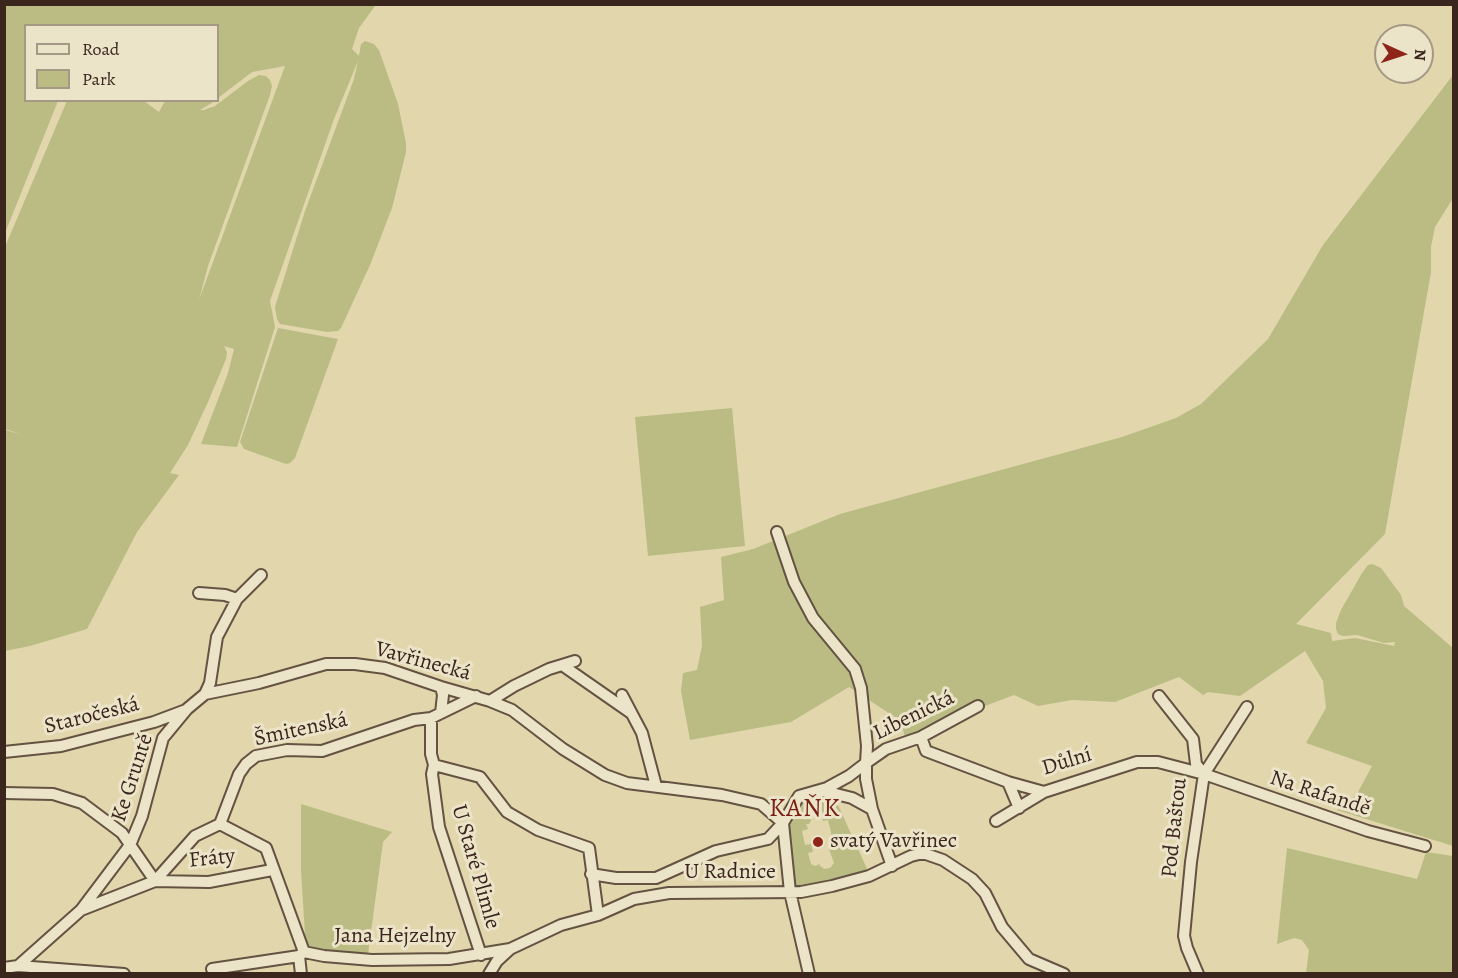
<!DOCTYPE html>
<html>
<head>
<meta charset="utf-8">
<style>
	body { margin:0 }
	#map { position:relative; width:1458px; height:978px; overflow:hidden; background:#e1d6ac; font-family:Alegreya,serif }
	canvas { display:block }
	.frame { position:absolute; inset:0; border:6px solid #3b261e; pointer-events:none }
	.legend { position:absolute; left:24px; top:24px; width:195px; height:78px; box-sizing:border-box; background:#ece4c9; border:2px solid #a59885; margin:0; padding:8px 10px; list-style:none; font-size:18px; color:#3b261e }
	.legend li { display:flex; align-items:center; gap:12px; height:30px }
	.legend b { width:30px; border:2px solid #a59885 }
	.north { position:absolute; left:1374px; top:24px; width:60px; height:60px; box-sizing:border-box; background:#ece4c9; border:2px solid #a59885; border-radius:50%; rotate:93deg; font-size:16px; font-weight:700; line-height:24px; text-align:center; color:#3b261e }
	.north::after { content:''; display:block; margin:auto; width:21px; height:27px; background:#8f2418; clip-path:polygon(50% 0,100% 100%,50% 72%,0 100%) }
</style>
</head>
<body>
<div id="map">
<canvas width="1458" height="978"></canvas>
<div class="frame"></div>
<ul class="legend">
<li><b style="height:8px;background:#ece4c9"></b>Road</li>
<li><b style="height:16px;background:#babc84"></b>Park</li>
</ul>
<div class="north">N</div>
</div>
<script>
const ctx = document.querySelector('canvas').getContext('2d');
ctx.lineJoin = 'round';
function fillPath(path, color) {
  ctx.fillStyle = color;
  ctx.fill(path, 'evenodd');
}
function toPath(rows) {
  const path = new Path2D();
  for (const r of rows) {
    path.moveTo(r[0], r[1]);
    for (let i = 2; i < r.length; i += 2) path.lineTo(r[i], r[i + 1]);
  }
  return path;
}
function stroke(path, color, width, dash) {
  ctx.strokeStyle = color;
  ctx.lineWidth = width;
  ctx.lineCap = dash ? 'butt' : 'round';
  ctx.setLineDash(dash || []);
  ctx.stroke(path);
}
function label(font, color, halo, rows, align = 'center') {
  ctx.font = font + ' Alegreya,serif';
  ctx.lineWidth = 6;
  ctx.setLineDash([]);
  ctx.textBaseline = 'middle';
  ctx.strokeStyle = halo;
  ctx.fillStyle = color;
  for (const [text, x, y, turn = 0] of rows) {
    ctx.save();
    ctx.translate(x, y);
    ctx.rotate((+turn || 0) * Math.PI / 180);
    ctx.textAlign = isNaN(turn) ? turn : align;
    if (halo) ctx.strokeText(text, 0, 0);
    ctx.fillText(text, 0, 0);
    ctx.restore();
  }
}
fillPath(toPath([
	[374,4,375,6,359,28,352,49,359,56,361,44,365,41,374,44,379,50,398,104,406,143,406,152,392,208,370,265,341,328,338,331,327,332,280,324,277,319,275,307,305,211,354,79,358,61,334,119,270,301,275,327,237,447,201,444,228,373,234,349,224,346,227,352,226,359,208,402,188,445,170,473,179,475,137,532,87,629,30,646,5,651,5,430,23,435,5,429,5,247,66,103,67,100,144,101,159,112,165,101,215,101,200,110,204,110,215,106,248,81,259,75,266,76,270,80,272,86,270,95,208,266,199,300,285,66,252,72,218,98,218,26,26,26,26,100,58,101,5,233,5,5],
	[1453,75,1453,198,1435,227,1431,247,1431,272,1385,534,1296,624,1331,633,1332,641,1355,638,1394,646,1395,642,1384,643,1357,635,1343,636,1338,634,1336,629,1336,623,1341,610,1362,573,1368,565,1372,564,1381,568,1401,595,1404,606,1453,648,1453,846,1337,810,1357,794,1372,766,1306,743,1326,708,1323,681,1305,651,1240,696,1208,692,1203,695,1179,677,1115,702,1072,700,1038,706,1014,695,948,720,906,742,901,721,849,687,791,722,690,740,681,691,683,673,697,670,702,646,700,607,724,600,721,557,753,549,840,514,1122,437,1176,418,1201,404,1268,339,1323,245],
	[278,328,338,339,295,458,290,463,286,464,244,449,240,442],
	[732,408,745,546,648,556,635,417],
	[817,797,831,800,838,805,868,871,807,886,794,885,790,858,790,816,802,799],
	[822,811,823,821,828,820,835,849,829,849,834,863,830,868,824,869,821,866,820,867,820,864,815,866,811,864,808,853,813,852,811,844,805,845,802,831,808,829,806,824,809,824,811,821,809,813],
	[301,804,392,832,383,842,367,962,306,950,301,871],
	[1287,848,1417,879,1426,852,1453,856,1453,973,1306,973,1309,950,1302,940,1294,938,1277,944]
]), '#babc84');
const street = toPath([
	[777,532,794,582,813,618,855,669,861,688,867,746,866,763,849,776,827,788,799,796,783,823,790,892,809,974],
	[199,593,225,595,237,599],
	[562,665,631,713],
	[205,694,259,683,326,664,355,664,385,668,441,687,490,701,512,710,563,749,605,775,627,783,722,795,761,804,783,823,768,839,716,851,656,878,616,878,591,874],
	[622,695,642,733,656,786],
	[1159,696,1193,739,1196,764,1204,774],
	[490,701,514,686,549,669,575,661],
	[441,713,443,695,441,687],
	[431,718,431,754,434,765,432,774,439,827,481,955],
	[921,737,926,751,1008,782,1044,792,1137,762,1158,762,1204,774,1368,831,1425,846],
	[4,752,61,746,154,722,186,710],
	[434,765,480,777,507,812,538,830,589,848,598,915],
	[1008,782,1019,808],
	[820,790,852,798,872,809],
	[4,793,53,794,82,803,122,833,155,881],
	[996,821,1044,792],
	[220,824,266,848,304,952],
	[892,866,872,809,866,779,866,763,886,749,921,737,978,706],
	[155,881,195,836,220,824,239,774,246,764,256,756,287,750,322,751,414,720,431,718,476,696],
	[81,910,155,881,209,882,272,870],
	[304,952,324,956,372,960,449,959,510,949],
	[18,966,124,974],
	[4,968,18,966,81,910,130,845,142,816,163,738,187,709,205,694,210,683,217,637,237,599,261,575],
	[212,969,299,956],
	[301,974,299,956,304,952],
	[489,974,497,961,510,949,561,925,598,915,634,899,669,893,801,892,832,886,869,876,911,856,923,853,943,860,972,879,985,893,1002,927,1029,959,1064,974],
	[1198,974,1187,948,1184,936,1191,862,1204,774,1247,707]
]);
stroke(street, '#645242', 14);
stroke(street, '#ece4c9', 10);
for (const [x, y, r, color] of [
	[818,842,6,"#8f2418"]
]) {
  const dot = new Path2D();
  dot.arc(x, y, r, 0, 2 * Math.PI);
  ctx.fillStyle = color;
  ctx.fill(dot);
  stroke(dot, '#ece4c9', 2);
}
label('22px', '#3b261e', '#ece4c9', [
	["Vavřinecká",423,662,15],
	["Staročeská",92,716,-14],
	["Libenická",914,716,-26],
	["Šmitenská",301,730,-12],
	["Důlní",1067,762,-17],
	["Ke Gruntě",133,778,-72],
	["Na Rafandě",1320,794,18],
	["Pod Baštou",1175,828,-84],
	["Fráty",212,859,-6],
	["U Staré Plimle",475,867,74],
	["U Radnice",730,873],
	["Jana Hejzelny",395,937]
]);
label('22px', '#3b261e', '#ece4c9', [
	["svatý Vavřinec",830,842]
], 'left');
ctx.letterSpacing = '1.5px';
label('26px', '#7a1f14', '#ece4c9', [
	["KAŇK",805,810]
]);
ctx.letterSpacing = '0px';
</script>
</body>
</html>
